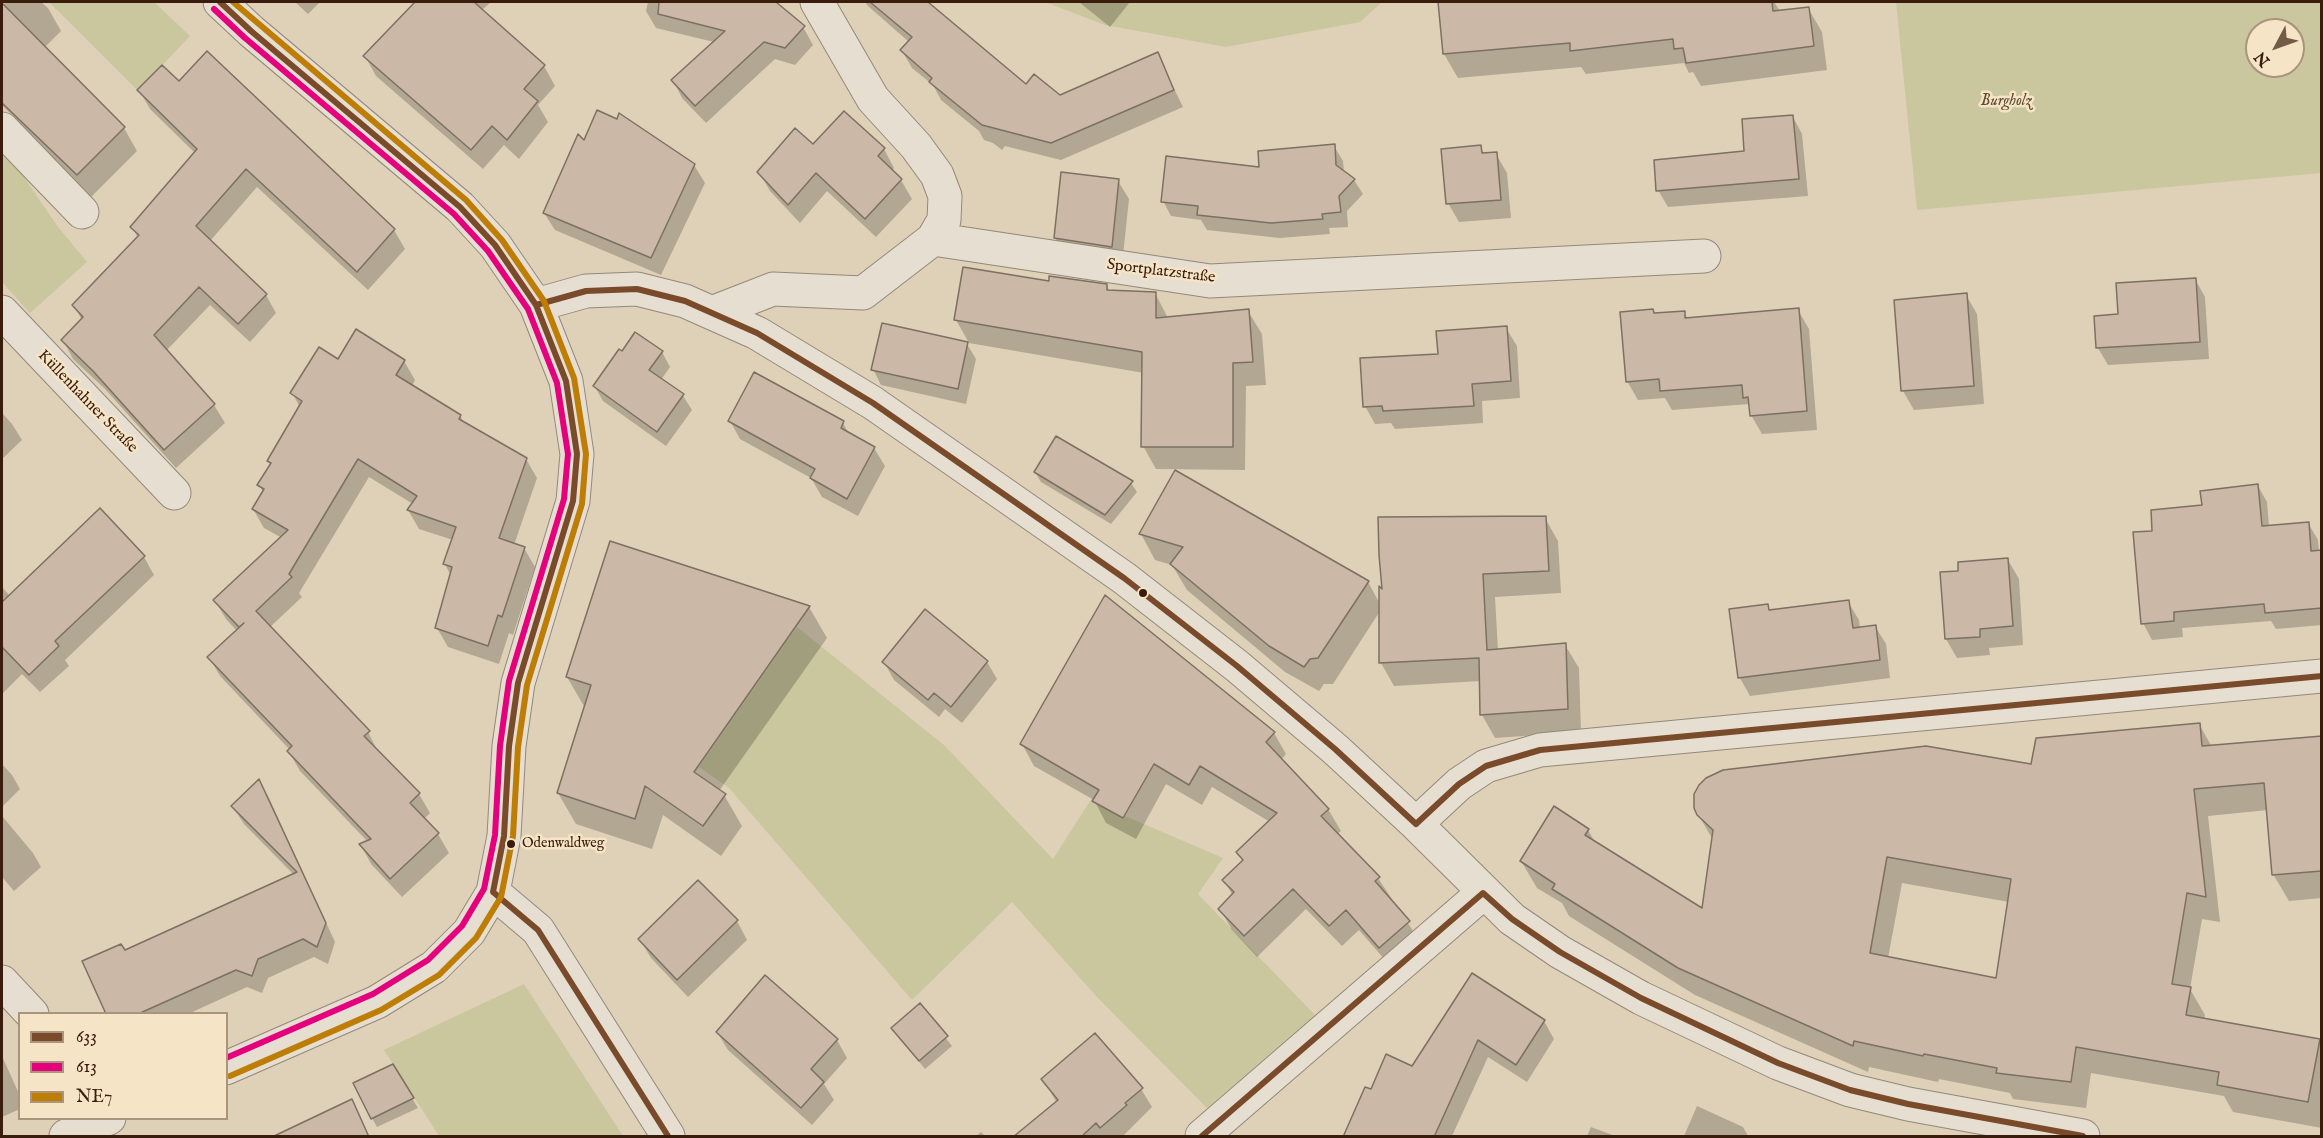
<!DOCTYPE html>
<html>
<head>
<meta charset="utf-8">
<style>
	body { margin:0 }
	#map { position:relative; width:2323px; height:1138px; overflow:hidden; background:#dfd1b8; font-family:"IM FELL English",serif }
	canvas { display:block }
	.frame { position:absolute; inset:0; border:3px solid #391c0c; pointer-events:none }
	.legend { position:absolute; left:18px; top:1012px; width:210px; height:108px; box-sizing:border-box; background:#f5e4c6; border:2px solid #aa947c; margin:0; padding:8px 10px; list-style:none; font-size:18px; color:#391c0c }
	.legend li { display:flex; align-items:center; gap:12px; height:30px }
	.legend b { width:30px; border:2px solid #aa947c }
	.north { position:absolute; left:2245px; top:18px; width:60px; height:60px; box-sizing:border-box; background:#f5e4c6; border:2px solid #aa947c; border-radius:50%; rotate:229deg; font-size:16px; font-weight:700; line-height:24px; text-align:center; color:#391c0c }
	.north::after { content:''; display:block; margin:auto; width:21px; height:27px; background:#735b48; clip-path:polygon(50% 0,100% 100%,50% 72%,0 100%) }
</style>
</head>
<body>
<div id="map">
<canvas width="2323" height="1138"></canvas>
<div class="frame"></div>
<ul class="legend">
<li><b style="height:8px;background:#7a4b2a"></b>633</li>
<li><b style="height:8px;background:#e5007d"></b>613</li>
<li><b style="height:8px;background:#be7d04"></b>NE7</li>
</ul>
<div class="north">N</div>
</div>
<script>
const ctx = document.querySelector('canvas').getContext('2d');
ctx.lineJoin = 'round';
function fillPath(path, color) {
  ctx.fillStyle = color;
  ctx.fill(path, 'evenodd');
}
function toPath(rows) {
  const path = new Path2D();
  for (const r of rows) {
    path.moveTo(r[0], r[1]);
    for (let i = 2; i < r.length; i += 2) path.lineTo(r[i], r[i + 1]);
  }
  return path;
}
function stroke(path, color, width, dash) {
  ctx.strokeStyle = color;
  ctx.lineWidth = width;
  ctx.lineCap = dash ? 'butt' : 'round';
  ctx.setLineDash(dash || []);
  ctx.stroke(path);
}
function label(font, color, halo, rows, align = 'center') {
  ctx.font = font + ' "IM FELL English",serif';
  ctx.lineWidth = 5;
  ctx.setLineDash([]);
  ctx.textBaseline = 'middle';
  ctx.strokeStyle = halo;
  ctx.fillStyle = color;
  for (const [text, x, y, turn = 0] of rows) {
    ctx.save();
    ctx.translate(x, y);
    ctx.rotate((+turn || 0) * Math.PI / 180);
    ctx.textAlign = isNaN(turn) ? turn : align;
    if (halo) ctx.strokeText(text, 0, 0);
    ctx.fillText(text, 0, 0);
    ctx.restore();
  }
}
fillPath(toPath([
	[49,2,154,2,190,36,138,91],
	[1045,2,1382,2,1360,22,1226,47,1105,25],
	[1896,2,2321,2,2321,173,1917,210],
	[2257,30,2293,30,2293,66,2257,66],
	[2,145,58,227,87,262,30,313,2,282],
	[797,627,944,745,1053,859,1090,801,1223,858,1198,894,1315,1015,1207,1108,1097,997,1012,902,912,1000,729,788,699,767],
	[524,984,623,1136,439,1136,384,1050]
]), '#cac69e');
fillPath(toPath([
	[6,2,41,2,48,8,61,31,44,48,124,128,137,151,91,197,2,105,2,6],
	[295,2,320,2,308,14],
	[417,2,491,2,482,10,544,66,555,86,538,105,548,122,519,159,504,145,483,169,376,76,365,56],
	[648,2,774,2,803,27,813,45,795,65,775,59,706,123,682,98,673,80,714,42,656,28,646,11],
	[865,2,926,2,1027,87,1060,97,1157,54,1183,107,1061,160,1005,146,1002,150,993,143,984,140,979,131,941,100,933,85,912,68,902,51,909,42,868,6],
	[1079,2,1130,2,1110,27],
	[1440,2,1774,2,1780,11,1808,8,1822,32,1827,70,1701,86,1693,72,1689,73,1684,63,1586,74,1581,67,1458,78,1444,54],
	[207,53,394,230,405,249,368,290,257,187,210,241,266,295,276,313,250,342,210,305,166,351,214,405,225,423,176,468,105,389,73,359,63,340,82,320,74,306,138,238,132,227,195,153,150,109,139,90,179,83],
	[1793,117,1802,134,1808,196,1668,207,1658,190,1746,152],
	[585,142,694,165,705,183,661,275,555,230,544,213],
	[1334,146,1343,161,1344,172,1354,180,1363,194,1347,211,1348,227,1329,228,1330,234,1280,238,1207,230,1201,220,1171,216,1163,201],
	[813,147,884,149,894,168,892,171,901,180,912,199,876,237,827,191,800,223,770,191,759,172],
	[1480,147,1485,155,1496,154,1507,173,1511,218,1459,222,1448,203],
	[1118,181,1129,199,1122,265,1066,257,1055,238],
	[2195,279,2205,297,2209,359,2108,365,2098,348,2120,316],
	[1050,283,1107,286,1110,292,1155,293,1168,318,1248,311,1262,334,1266,385,1246,386,1245,470,1156,469,1143,446,1144,373,969,343,956,320],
	[1966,295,1977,314,1984,404,1914,410,1903,391,1895,301],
	[1798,310,1809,329,1817,430,1762,434,1751,415,1749,404,1672,410,1665,398,1638,400,1627,381,1654,315,1684,312,1688,319],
	[1506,328,1517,346,1520,398,1482,401,1483,423,1395,429,1391,423,1375,424,1365,406,1439,355],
	[967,344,976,359,966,404,881,385,873,369],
	[662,352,670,367,661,380,683,396,692,410,666,446,603,401,595,387],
	[338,361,404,361,415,380,412,386,460,416,465,424,526,459,537,478,514,545,524,548,535,567,513,635,509,633,499,664,448,647,437,628,451,576,445,564,453,540,419,529,408,510,413,504,369,477,299,593,302,597,269,628,368,732,378,752,419,794,430,813,424,819,438,834,449,853,402,897,371,864,361,845,368,842,300,771,289,752,290,750,220,676,209,657,237,631,226,619,215,601,282,538,264,528,253,509,263,492,259,485,271,465,268,461,300,407,292,393],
	[2,413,12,424,22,440,2,459],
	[730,421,843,423,849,434,874,448,885,466,858,516,822,497,811,478,740,439],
	[1035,472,1131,483,1137,492,1111,524,1041,482],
	[2258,486,2267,502,2269,527,2308,523,2318,540,2319,552,2322,551,2322,625,2276,629,2271,621,2182,628,2183,637,2152,640,2143,623,2154,532,2204,507],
	[1545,518,1558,541,1561,593,1495,597,1498,651,1565,645,1579,668,1581,732,1495,738,1482,715,1481,681,1394,686,1381,663,1380,611,1333,684,1324,684,1319,691,1285,672,1187,590,1172,565,1155,560,1141,534,1368,582,1380,604,1384,591],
	[144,557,154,575,65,660,69,666,40,692,22,674,2,694,2,587,10,596],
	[2008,560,2019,579,2023,645,1989,648,1990,655,1957,658,1946,639,1941,574,1959,573],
	[1848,602,1859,620,1860,628,1875,626,1886,644,1890,678,1750,696,1740,678,1767,606,1770,611],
	[809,607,827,638,719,791,724,795,742,826,721,856,663,815,652,849,576,824,558,793,585,708,567,677],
	[884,662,987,662,997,679,962,723,945,709,939,717,894,680],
	[2199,724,2212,747,2322,737,2322,898,2289,901,2273,874,2268,810,2208,816,2220,922,2202,919,2190,989,2205,1015,2204,1019,2322,1040,2322,1128,2233,1112,2224,1096,2091,1073,2086,1108,2013,1099,2010,1093,1939,1079,1938,1082,1869,1067,1868,1072,1695,995,1569,916,1562,903,1537,888,1521,861,1588,830,1596,844,1703,910,1713,840,1698,814,2032,766],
	[1902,883,2009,902,1997,979,1888,958],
	[1274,733,1286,754,1281,760,1328,809,1341,831,1336,835,1378,878,1421,943,1392,968,1359,930,1342,946,1306,909,1257,957,1232,930,1220,909,1233,896,1224,880,1243,861,1238,853,1270,822,1212,787,1202,805,1166,784,1136,839,1106,823,1094,800,1034,766,1022,744],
	[2,764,12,775,20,789,2,807],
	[259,781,269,798,335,942,328,964,314,957,268,978,262,993,247,987,188,1014,108,1014,294,875,244,824,233,807],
	[2,816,33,853,41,867,14,891,2,877],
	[737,921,747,940,688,997,651,958,640,940],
	[1472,975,1544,1021,1554,1039,1527,1082,1488,1057,1452,1136,1348,1136,1372,1091,1413,1068],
	[920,1005,952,1046,925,1069,893,1029],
	[717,1032,837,1040,847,1058,824,1084,834,1100,812,1125,728,1050],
	[2,1056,20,1096,20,1109,2,1117],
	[392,1066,418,1108,377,1127,372,1118],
	[1043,1079,1141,1089,1152,1107,1123,1136,1015,1136,1057,1103],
	[1697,1106,1743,1127,1748,1136,1684,1136],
	[1591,1127,1615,1136,1587,1136],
	[981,1132,985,1136,976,1136]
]), '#0003');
const building = toPath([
	[415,2,474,2,545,65,524,89,538,101,507,140,492,126,471,150,363,56,415,2],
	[659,2,776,2,805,26,785,48,764,42,695,106,671,80,725,31,658,14,659,2],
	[870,2,928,2,1026,84,1034,74,1060,95,1158,52,1174,90,1051,143,982,125,929,82,932,78,900,50,912,37,870,2],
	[1438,2,1772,2,1773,11,1809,7,1814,46,1686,63,1683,48,1674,49,1673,39,1570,51,1570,43,1443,54,1438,2],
	[2,3,125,127,77,175,2,103,2,3],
	[207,51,395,229,357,272,246,169,196,226,267,294,238,324,199,287,154,335,215,404,164,450,93,371,61,340,83,317,72,305,139,235,130,227,197,149,137,90,162,65,179,81,207,51],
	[597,110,617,119,619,113,695,164,651,258,543,213,578,134,584,140,597,110],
	[844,111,885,148,878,156,902,179,865,219,816,173,788,205,757,172,795,128,813,144,844,111],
	[1793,115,1799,179,1656,191,1654,160,1744,151,1742,119,1793,115],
	[1335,144,1336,165,1355,179,1339,196,1341,212,1322,214,1323,219,1271,223,1197,215,1198,206,1161,202,1166,156,1259,167,1258,151,1335,144],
	[1481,145,1482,153,1497,152,1501,200,1446,204,1441,149,1481,145],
	[1061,172,1119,179,1112,247,1054,238,1061,172],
	[963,267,1049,281,1049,276,1107,284,1107,290,1156,292,1156,318,1249,309,1253,362,1233,363,1233,447,1141,447,1142,352,954,320,963,267],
	[2196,278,2200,342,2096,348,2094,316,2118,314,2116,283,2196,278],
	[1967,293,1974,386,1901,391,1894,300,1967,293],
	[1799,308,1807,411,1750,416,1748,397,1743,398,1742,385,1660,391,1659,379,1626,382,1620,312,1653,309,1654,313,1685,311,1685,318,1799,308],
	[882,323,968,342,958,389,871,370,882,323],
	[1507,326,1511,381,1472,384,1474,406,1383,411,1382,406,1363,407,1360,358,1438,354,1436,331,1507,326],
	[356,329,405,360,396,375,461,415,459,419,527,458,499,538,525,547,502,617,498,615,488,646,435,628,452,567,443,564,456,527,407,510,417,496,358,459,289,574,292,577,256,611,370,731,364,736,420,793,410,803,439,833,390,879,359,844,371,839,287,751,292,746,207,657,244,623,239,627,213,600,288,530,252,509,264,489,257,485,271,463,267,461,302,401,290,393,319,347,338,359,356,329],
	[635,332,663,351,649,370,684,394,657,432,593,386,619,349,622,351,635,332],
	[754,372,844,421,841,428,875,447,847,499,810,478,815,469,728,421,754,372],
	[1056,436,1133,481,1105,515,1034,472,1056,436],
	[1175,470,1369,581,1318,658,1310,659,1304,667,1269,646,1170,564,1183,547,1139,534,1175,470],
	[2258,484,2262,526,2309,522,2311,551,2322,550,2322,608,2265,613,2264,604,2174,612,2174,621,2141,624,2133,532,2152,531,2151,510,2202,505,2200,491,2258,484],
	[100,508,145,556,55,641,59,646,29,675,2,647,2,602,100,508],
	[1546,516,1549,571,1483,574,1487,650,1566,643,1568,709,1480,715,1479,658,1379,663,1379,586,1382,589,1379,555,1378,517,1546,516],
	[610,541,810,606,694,772,726,794,703,826,645,786,635,819,557,793,591,685,566,677,610,541],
	[2008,558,2013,626,1980,629,1980,637,1945,639,1940,572,1958,571,1958,562,2008,558],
	[1105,595,1275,732,1266,742,1329,809,1321,816,1380,877,1375,881,1410,921,1379,948,1346,910,1329,926,1293,889,1244,936,1218,909,1234,892,1222,880,1243,860,1236,852,1277,813,1200,766,1189,785,1154,764,1123,818,1092,801,1099,790,1020,744,1105,595],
	[1849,600,1853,628,1876,625,1880,660,1738,678,1729,609,1768,604,1769,610,1849,600],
	[925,609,988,661,951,707,934,693,928,700,882,662,925,609],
	[2200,723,2202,746,2322,736,2322,871,2272,875,2264,783,2194,789,2206,897,2187,893,2172,984,2191,987,2186,1015,2320,1039,2308,1102,2217,1085,2219,1072,2076,1047,2071,1082,1996,1073,1997,1068,1924,1054,1923,1056,1854,1041,1853,1046,1678,968,1552,889,1555,884,1520,861,1554,806,1589,829,1585,835,1702,908,1713,830,1697,815,1694,808,1694,794,1699,785,1706,778,1723,770,1926,746,2031,764,2036,738,2200,723],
	[1887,857,2011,879,1996,978,1870,953,1887,857],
	[259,779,326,923,317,947,303,939,258,959,252,976,236,970,138,1014,106,1014,82,961,121,944,125,950,297,872,231,806,259,779],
	[698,880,738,920,677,980,638,939,698,880],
	[1472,973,1545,1020,1516,1065,1478,1040,1434,1137,1343,1137,1365,1087,1371,1089,1386,1054,1412,1066,1472,973],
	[765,975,838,1039,811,1069,824,1082,801,1108,716,1032,765,975],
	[920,1003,948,1036,919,1061,891,1028,920,1003],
	[1095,1033,1143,1088,1125,1103,1127,1105,1100,1128,1096,1123,1081,1137,1013,1137,1058,1100,1041,1079,1095,1033],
	[393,1064,414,1098,371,1119,353,1083,393,1064],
	[352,1099,369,1137,272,1137,352,1099]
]);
fillPath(building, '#cbb8a6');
stroke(building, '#7b7062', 1.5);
const minor = toPath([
	[220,2,251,31,460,207,495,245,536,305,566,381,577,454,573,501,518,683,509,746,504,836,493,892,469,932,434,967,377,1002,226,1068],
	[817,2,873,99,916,146,937,175,945,196,944,220,933,239],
	[2,129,82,212],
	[536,305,586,291,637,289,685,301,757,333,873,403,1124,578,1237,666,1335,749,1416,824,1512,919,1560,952,1641,998,1778,1063,1850,1090,1908,1104,2083,1136],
	[2,312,174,493],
	[714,312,773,289,863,293,933,239,1210,281,1704,256],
	[1416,824,1459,784,1486,766,1540,750,2322,676],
	[493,892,538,930,668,1136],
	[2,982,32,1014],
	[66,1136,109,1118],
	[1202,1136,1483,893]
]);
stroke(minor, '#948878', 35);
stroke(minor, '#e5ded1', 33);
stroke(toPath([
	[220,2,251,31,460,207,495,245,536,305,566,381,577,454,573,501,518,683,509,746,504,836,493,892,538,930,668,1136],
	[536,305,586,291,637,289,685,301,757,333,873,403,1124,578,1237,666,1335,749,1416,824,1459,784,1486,766,1540,750,2322,676],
	[1202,1136,1483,893,1512,919,1560,952,1641,998,1778,1063,1850,1090,1908,1104,2083,1136]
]), '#7a4b2a', 6);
stroke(toPath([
	[214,9,245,38,454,214,488,251,528,309,557,383,568,454,564,499,509,681,500,746,495,835,484,889,462,926,428,960,373,994,226,1058]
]), '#e5007d', 6);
stroke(toPath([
	[230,1076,381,1010,439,975,476,938,501,897,513,836,518,747,527,685,582,504,586,454,574,378,544,301,502,240,466,200,233,2]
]), '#be7d04', 6);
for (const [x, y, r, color] of [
	[1143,593,5,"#391c0c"],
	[511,844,5,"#391c0c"]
]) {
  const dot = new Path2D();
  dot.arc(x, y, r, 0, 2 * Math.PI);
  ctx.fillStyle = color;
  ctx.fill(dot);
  stroke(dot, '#f5e4c6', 2);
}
label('14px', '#391c0c', '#f5e4c6', [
	["Odenwaldweg",522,844]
], 'left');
label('italic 16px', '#5f4c31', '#f5e4c6', [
	["Burgholz",2006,102]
]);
label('16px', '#391c0c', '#f5e4c6', [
	["Sportplatzstraße",1161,272,7],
	["Küllenhahner Straße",87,402,46]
]);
</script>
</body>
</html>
